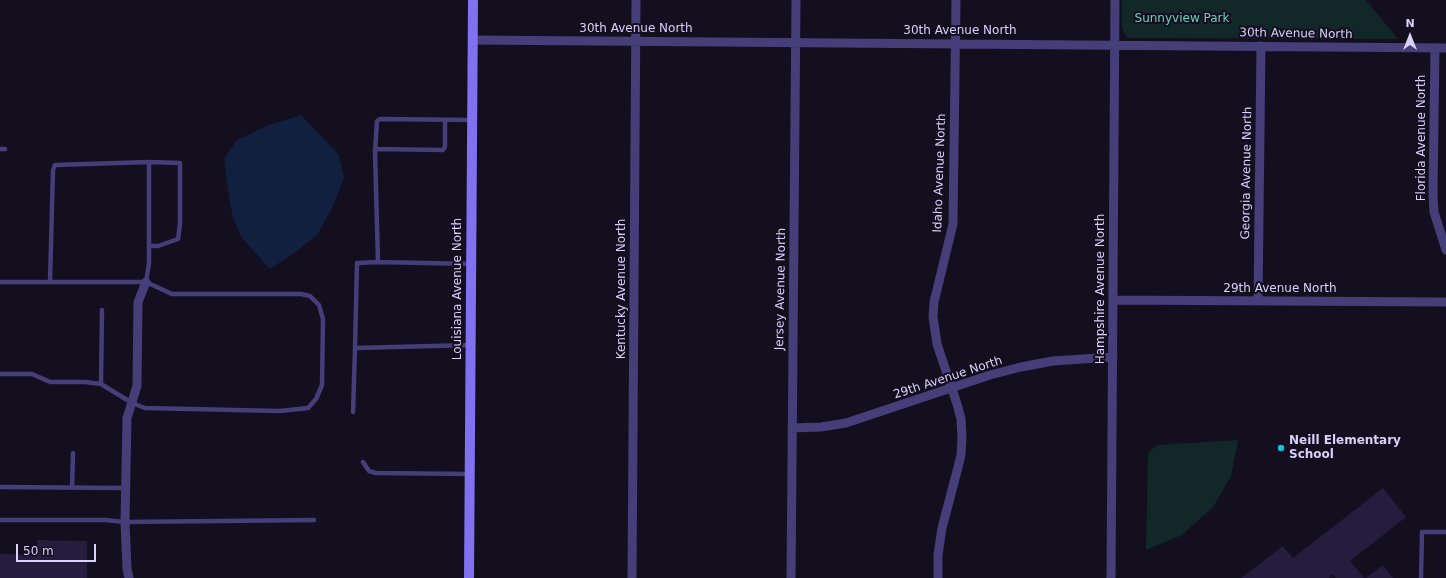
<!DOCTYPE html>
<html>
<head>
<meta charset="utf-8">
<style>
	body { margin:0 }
	#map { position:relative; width:1446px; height:578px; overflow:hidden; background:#130f1f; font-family:"DejaVu Sans",sans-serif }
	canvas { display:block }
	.north { position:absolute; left:1390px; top:16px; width:40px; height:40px; -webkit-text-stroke:3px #130f1f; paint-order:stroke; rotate:0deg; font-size:11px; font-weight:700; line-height:16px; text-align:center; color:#d9d1fa }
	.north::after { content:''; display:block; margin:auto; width:14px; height:18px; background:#d9d1fa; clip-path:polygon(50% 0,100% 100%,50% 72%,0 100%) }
	.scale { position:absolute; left:16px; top:544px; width:80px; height:18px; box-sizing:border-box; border:2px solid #d9d1fa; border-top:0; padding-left:5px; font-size:12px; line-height:14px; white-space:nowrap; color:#d9d1fa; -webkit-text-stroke:3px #130f1f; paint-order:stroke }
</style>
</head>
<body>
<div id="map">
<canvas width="1446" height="578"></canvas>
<div class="north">N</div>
<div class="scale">50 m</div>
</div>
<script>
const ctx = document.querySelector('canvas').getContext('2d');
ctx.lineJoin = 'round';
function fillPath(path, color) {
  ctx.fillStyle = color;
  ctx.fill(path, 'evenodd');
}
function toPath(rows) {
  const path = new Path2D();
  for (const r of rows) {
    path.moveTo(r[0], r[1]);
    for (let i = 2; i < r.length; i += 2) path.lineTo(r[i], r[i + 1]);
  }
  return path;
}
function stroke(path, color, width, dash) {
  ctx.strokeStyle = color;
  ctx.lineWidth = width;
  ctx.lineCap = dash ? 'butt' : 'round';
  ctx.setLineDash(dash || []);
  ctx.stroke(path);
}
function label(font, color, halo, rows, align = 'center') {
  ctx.font = font + ' "DejaVu Sans",sans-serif';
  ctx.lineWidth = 4;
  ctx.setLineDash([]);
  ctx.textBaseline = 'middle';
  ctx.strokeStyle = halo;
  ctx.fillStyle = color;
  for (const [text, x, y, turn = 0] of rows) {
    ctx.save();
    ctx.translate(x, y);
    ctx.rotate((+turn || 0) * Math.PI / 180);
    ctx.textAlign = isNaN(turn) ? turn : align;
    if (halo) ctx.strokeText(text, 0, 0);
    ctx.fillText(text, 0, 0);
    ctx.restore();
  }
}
fillPath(toPath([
	[1122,0,1366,0,1398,39,1129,38,1124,34,1122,27],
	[1238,440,1231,476,1213,507,1182,535,1146,550,1148,453,1157,445]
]), '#122728');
fillPath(toPath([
	[301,115,339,155,344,178,332,208,318,234,301,248,270,269,242,238,233,218,228,190,224,158,237,140,266,126]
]), '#122040');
fillPath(toPath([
	[1383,488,1406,517,1350,561,1364,578,1336,578,1333,574,1328,578,1241,578,1283,546,1293,558],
	[37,540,87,541,87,578,0,578,0,554,38,555],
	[1383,565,1393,578,1366,578]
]), '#261d3e');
stroke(toPath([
	[0,149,5,149],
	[375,149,443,150,445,147,445,120],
	[378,262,375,152,377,121,380,119,472,120],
	[0,282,146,282,172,294,301,294,310,296,319,305,323,319,322,385,316,399,308,408,280,411,145,408,132,403,101,384,85,382,50,382,32,374,0,374],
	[50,282,53,170,55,165,149,162,180,163,180,224,178,239,158,246,149,246],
	[146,282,149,263,149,162],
	[471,345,355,348,357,263,378,262,472,264],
	[101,384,102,310],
	[353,412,355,348],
	[363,462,369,471,376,473,470,474],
	[0,487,125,488],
	[72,488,73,453],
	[0,520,105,520,125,522,314,520],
	[1421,578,1422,532,1446,532]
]), '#453e79', 4.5);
stroke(toPath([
	[473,40,1446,48],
	[1435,48,1433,194,1434,212,1446,250],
	[1113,300,1446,302],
	[1258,301,1261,46],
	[792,428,821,427,846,423,990,375,1021,367,1053,361,1113,357],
	[129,578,127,569,125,522,127,418,137,386,138,302,146,282],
	[632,578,636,0],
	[791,578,796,0],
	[938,578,938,555,942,528,957,471,961,455,962,437,961,419,957,404,937,344,933,317,934,302,953,224,956,0],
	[1111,578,1115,0]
]), '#453e79', 9);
stroke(toPath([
	[469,578,473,0]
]), '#8071f1', 10);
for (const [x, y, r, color] of [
	[1281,448,4,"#16bce1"]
]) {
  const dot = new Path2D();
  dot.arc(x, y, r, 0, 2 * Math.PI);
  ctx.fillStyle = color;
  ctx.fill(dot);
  stroke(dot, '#130f1f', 1.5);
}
label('12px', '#65d3c1', '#130f1f', [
	["Sunnyview Park",1182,19]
]);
label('12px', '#d9d1fa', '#130f1f', [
	["30th Avenue North",636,29],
	["30th Avenue North",960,31],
	["30th Avenue North",1296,34,1],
	["Florida Avenue North",1422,138,-90],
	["Idaho Avenue North",940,173,-88],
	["Georgia Avenue North",1247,173,-89],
	["Louisiana Avenue North",458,289,-90],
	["Kentucky Avenue North",622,289,-90],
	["Jersey Avenue North",781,289,-89],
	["Hampshire Avenue North",1101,289,-90],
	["29th Avenue North",1280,289],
	["29th Avenue North",948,378,-18]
]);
label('bold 12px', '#d9d1fa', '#130f1f', [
	["Neill Elementary",1289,441],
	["School",1289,455]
], 'left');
</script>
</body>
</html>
